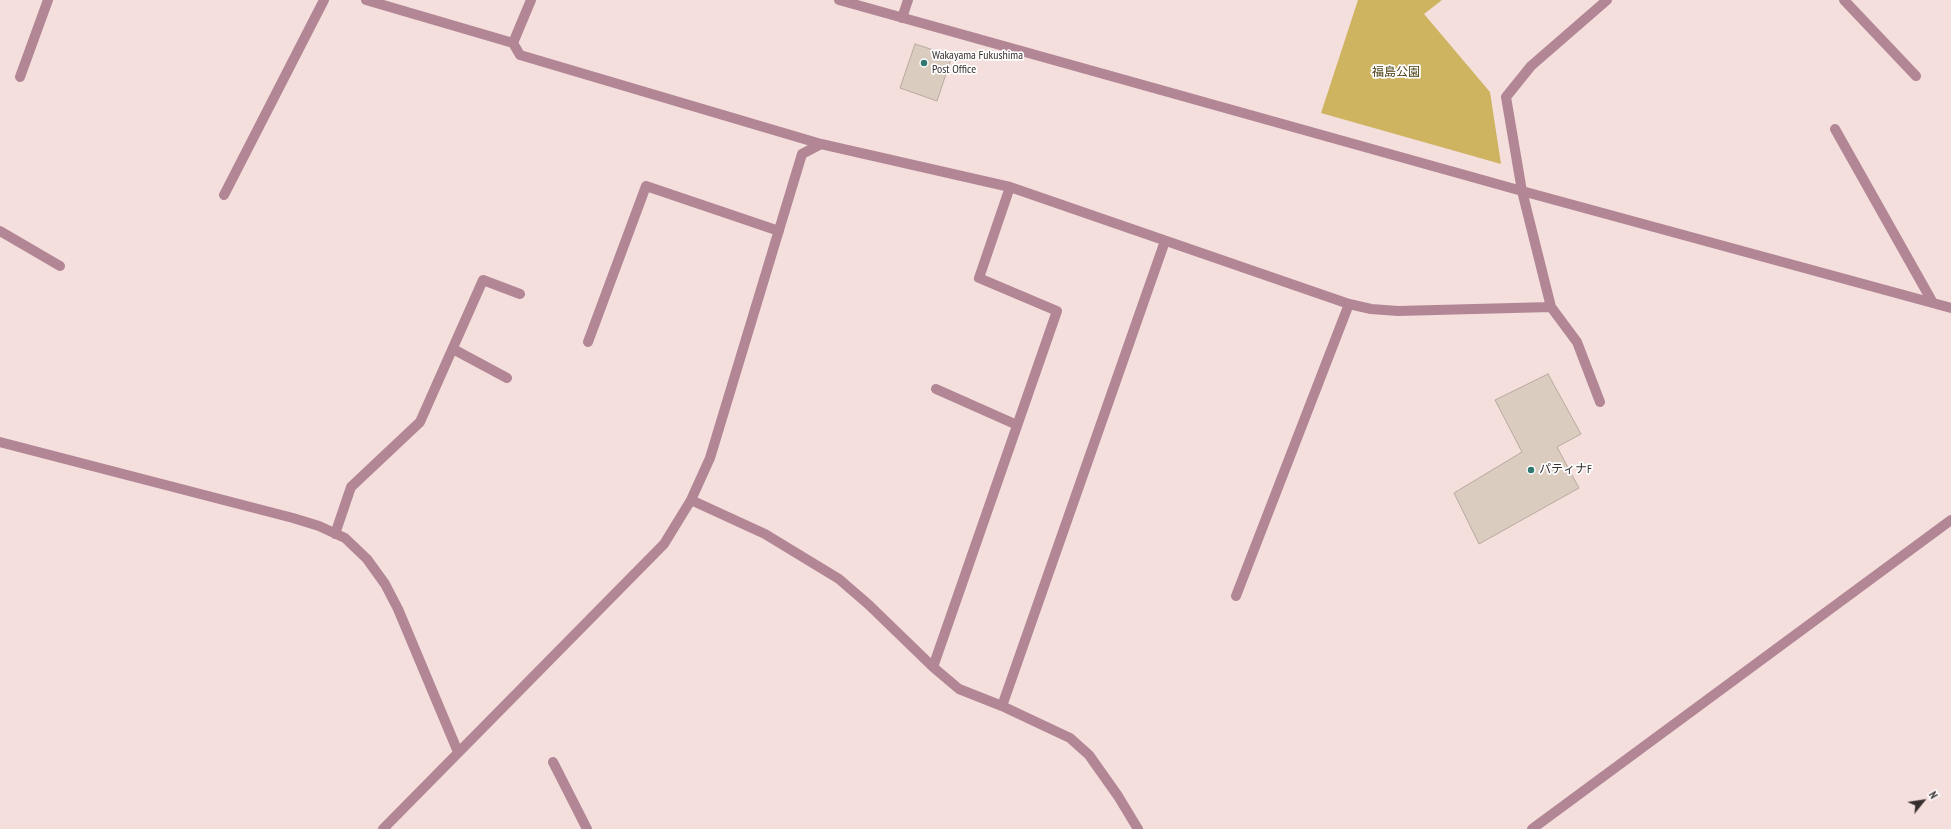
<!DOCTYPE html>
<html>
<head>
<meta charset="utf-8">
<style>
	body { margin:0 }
	#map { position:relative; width:1951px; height:829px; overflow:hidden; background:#f4dfdc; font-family:"PT Sans Narrow",sans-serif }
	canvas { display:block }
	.north { position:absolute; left:1903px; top:781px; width:40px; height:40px; -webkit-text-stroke:3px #fff; paint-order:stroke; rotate:60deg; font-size:11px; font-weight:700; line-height:16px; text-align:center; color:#372f2e }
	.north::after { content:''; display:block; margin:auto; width:14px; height:18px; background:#372f2e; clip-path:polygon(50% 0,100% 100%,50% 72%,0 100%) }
</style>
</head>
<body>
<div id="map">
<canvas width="1951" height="829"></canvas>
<div class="north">N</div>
</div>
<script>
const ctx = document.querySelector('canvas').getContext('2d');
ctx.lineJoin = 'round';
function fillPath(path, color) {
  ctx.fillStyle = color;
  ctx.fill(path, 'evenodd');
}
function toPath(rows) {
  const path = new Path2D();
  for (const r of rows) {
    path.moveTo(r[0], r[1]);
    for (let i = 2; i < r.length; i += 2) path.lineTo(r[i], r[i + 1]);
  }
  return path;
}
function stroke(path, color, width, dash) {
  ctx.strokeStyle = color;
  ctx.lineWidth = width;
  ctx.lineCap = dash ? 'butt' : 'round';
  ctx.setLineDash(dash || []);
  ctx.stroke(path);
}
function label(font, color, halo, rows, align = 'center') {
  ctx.font = font + ' "PT Sans Narrow","Noto Sans JP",sans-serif';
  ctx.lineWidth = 3.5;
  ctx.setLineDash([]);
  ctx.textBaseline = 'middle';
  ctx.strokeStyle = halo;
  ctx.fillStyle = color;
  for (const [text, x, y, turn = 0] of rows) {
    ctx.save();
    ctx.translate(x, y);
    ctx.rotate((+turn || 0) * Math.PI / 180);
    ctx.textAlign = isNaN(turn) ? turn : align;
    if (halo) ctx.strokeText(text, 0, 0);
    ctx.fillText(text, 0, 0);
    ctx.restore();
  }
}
fillPath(toPath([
	[1358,0,1442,0,1424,14,1490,92,1501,164,1321,113]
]), '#ceb461');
const building = toPath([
	[915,44,952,56,937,101,900,88,915,44],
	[1548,374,1581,434,1557,447,1579,488,1479,544,1454,493,1522,452,1495,400,1548,374]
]);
fillPath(building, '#dbccc0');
stroke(building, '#b8a99e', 1);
stroke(toPath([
	[366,0,513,43,531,0],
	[839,0,1522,191,1951,308],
	[1844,0,1916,76],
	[902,18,908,0],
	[513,43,520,55,821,144],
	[20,77,48,0],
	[1835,129,1933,303],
	[224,195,324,0],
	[0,231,60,266],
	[588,342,646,186,779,231],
	[453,349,507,378],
	[936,389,1017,425],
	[1600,402,1577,342,1551,307,1522,191,1506,97,1531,66,1607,0],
	[0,442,293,518,319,526,345,538,367,559,385,584,398,609,458,752],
	[691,500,765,534,839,579,869,605,933,667,959,689,1002,706,1070,738,1089,755,1118,796,1138,829],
	[335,534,351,487,420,422,483,280,520,294],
	[1236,596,1349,304],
	[933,667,1057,311,979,278,1010,187],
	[1002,706,1165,241],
	[553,762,587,829],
	[383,829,664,544,691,500,710,458,802,154,821,144,1010,187,1349,304,1371,309,1398,311,1551,307],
	[1532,829,1951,520]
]), '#b28695', 10);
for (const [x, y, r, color] of [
	[924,63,4,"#307871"],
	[1531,470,4,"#307871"]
]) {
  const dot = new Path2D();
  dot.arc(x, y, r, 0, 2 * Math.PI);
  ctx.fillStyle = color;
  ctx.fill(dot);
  stroke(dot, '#fff', 1.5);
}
label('12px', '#372f2e', '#fff', [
	["Wakayama Fukushima",932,56],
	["Post Office",932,70],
	["パティナF",1539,470]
], 'left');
label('12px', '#4e4014', '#fff', [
	["福島公園",1396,73]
]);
</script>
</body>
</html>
